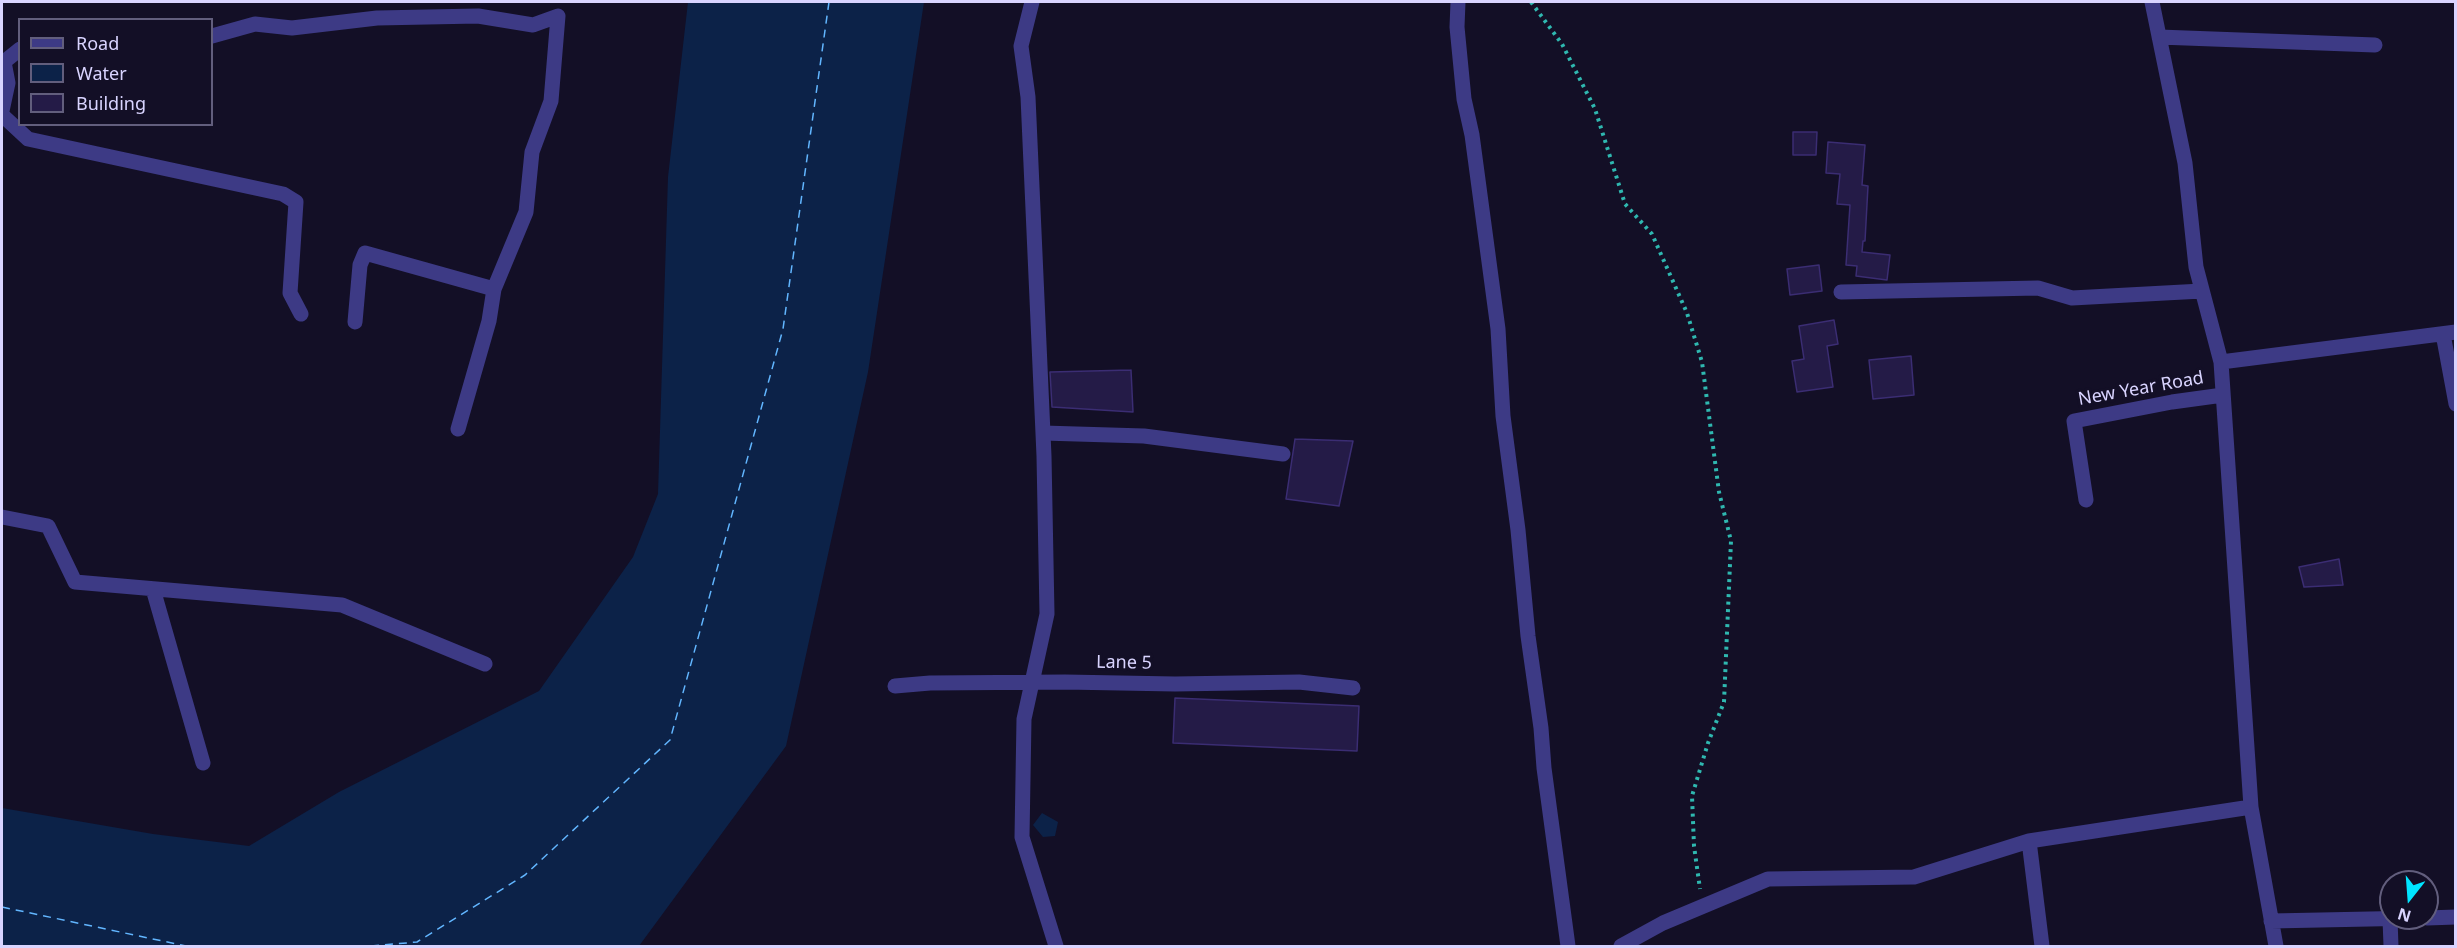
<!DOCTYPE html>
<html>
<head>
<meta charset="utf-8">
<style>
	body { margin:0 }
	#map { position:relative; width:2457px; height:948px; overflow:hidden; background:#130f26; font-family:"Noto Sans",sans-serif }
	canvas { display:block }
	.frame { position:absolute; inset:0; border:3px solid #d9d4ff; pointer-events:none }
	.legend { position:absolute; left:18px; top:18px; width:195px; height:108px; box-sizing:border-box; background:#130f26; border:2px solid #625e7d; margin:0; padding:8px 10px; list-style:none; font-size:18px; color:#d9d4ff }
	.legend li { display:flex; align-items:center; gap:12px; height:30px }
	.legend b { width:30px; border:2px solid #625e7d }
	.north { position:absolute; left:2379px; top:870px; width:60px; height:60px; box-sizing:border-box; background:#130f26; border:2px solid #625e7d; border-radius:50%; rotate:197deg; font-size:16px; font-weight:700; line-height:24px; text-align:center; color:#d9d4ff }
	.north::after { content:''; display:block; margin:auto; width:21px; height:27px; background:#00e5ff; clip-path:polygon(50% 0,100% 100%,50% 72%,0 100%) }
</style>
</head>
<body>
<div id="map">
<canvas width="2457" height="948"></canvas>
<div class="frame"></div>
<ul class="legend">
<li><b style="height:8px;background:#3d3a85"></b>Road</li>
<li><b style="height:16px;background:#0c2248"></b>Water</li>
<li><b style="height:16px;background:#241b47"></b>Building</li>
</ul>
<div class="north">N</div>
</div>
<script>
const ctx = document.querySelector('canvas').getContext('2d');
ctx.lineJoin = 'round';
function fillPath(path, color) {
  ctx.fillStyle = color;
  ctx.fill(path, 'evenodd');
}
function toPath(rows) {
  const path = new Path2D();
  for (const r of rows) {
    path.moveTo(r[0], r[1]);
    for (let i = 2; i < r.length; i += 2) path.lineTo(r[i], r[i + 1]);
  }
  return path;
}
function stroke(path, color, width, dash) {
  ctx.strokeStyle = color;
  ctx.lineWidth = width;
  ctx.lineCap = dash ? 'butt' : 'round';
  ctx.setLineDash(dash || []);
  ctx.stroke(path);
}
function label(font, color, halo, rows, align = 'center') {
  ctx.font = font + ' "Noto Sans",sans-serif';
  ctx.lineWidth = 6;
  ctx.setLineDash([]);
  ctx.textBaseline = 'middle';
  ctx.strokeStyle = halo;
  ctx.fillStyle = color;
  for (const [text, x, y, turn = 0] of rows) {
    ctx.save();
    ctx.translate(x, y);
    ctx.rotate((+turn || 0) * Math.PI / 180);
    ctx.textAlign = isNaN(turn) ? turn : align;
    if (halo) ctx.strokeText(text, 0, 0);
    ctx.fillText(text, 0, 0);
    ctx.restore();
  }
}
fillPath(toPath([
	[688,2,924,2,868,372,786,746,639,946,2,946,2,808,153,834,249,846,339,792,539,691,633,557,658,494,668,177],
	[1042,813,1058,822,1055,836,1043,837,1033,825]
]), '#0c2248');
stroke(toPath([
	[2,907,186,946],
	[371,946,417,942,525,875,670,740,783,329,829,2]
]), '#62b6ff', 1.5, [8, 6]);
const building = toPath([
	[1793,132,1817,132,1816,155,1793,155,1793,132],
	[1828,142,1865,145,1862,185,1868,186,1865,241,1863,241,1862,252,1890,255,1887,280,1856,276,1857,266,1846,265,1850,205,1837,204,1840,174,1826,173,1828,142],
	[1819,265,1822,291,1790,295,1787,269,1819,265],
	[1834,320,1838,344,1827,346,1833,387,1797,392,1792,361,1804,359,1799,326,1834,320],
	[1911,356,1914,395,1873,399,1869,360,1911,356],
	[1131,370,1133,412,1052,407,1050,372,1131,370],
	[1295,439,1353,441,1339,506,1286,499,1295,439],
	[2339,559,2343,585,2304,587,2299,567,2339,559],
	[1175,698,1359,706,1357,751,1173,743,1175,698]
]);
fillPath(building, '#241b47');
stroke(building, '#3b2d73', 1.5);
stroke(toPath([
	[1531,2,1562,44,1595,109,1625,204,1652,234,1687,313,1702,362,1719,492,1731,541,1724,702,1708,743,1692,796,1694,846,1700,889]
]), '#2fb8b0', 4, [3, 4.5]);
stroke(toPath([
	[1032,2,1021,46,1028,97,1044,456,1047,614,1024,719,1022,837,1056,946],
	[1458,2,1457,27,1464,99,1472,135,1498,329,1503,416,1518,530,1528,636,1541,728,1544,768,1568,946],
	[2152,2,2185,163,2196,267,2221,362],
	[212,36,255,24,292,28,377,18,478,16,533,25,558,16,551,101,532,152,526,212,494,289,489,321,458,429],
	[2159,37,2375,45],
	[2,111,8,83,4,62,20,49],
	[2,115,28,139,283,194,296,202,290,293,301,314],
	[1841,292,2038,288,2072,298,2202,291],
	[355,322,360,265,365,253,494,289],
	[2443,334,2456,404],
	[1043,433,1144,436,1283,454],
	[2086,500,2074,421,2172,402,2223,395],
	[2,517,48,526,75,582,342,605,485,664],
	[153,589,203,763],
	[895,686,930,683,1065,682,1175,684,1299,682,1353,688],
	[2251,807,2276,946],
	[2029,841,2042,946],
	[2427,918,2456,917],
	[2390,919,2391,946],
	[2271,921,2419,918],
	[1621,946,1663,923,1768,879,1914,877,2029,841,2251,807,2221,362,2456,332]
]), '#3d3a85', 15);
label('18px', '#d9d4ff', '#130f26', [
	["New Year Road",2141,389,-10],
	["Lane 5",1124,663,1]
]);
</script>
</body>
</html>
